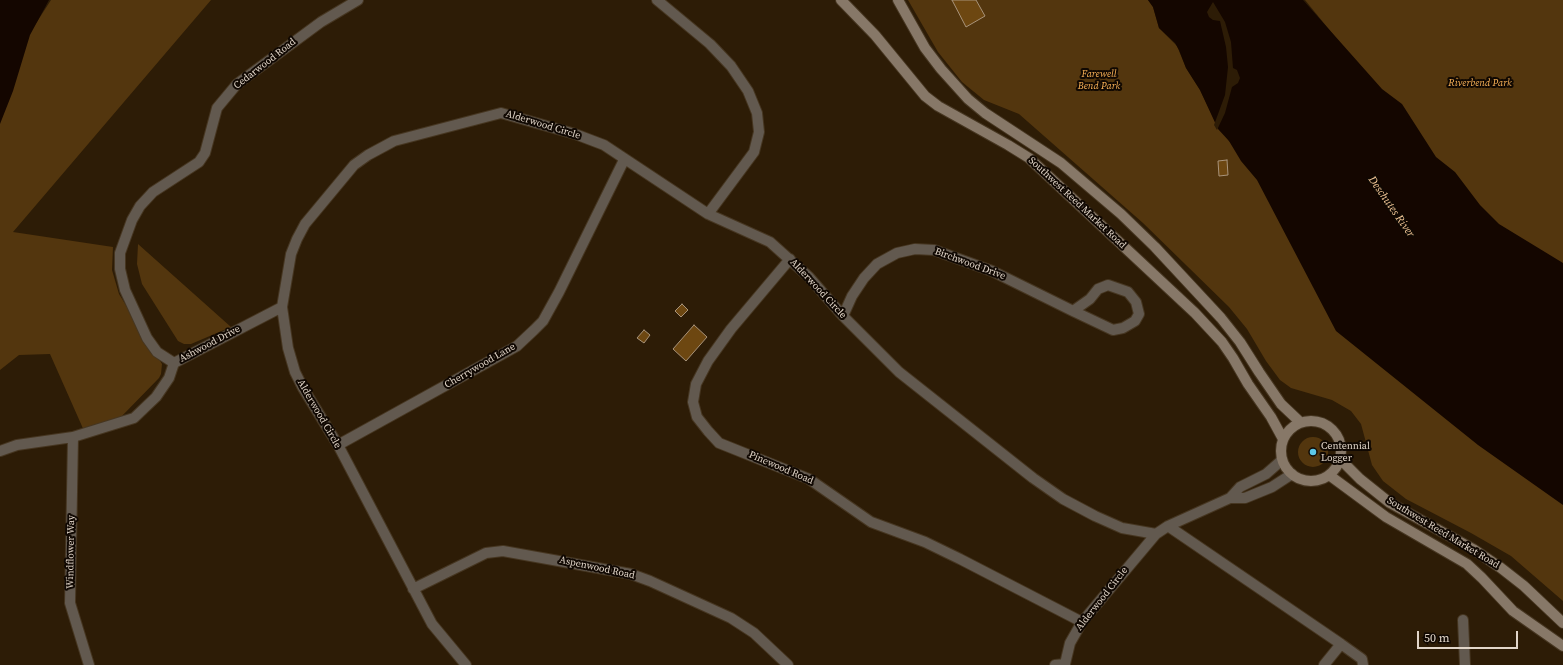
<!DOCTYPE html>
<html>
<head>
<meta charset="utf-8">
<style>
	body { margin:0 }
	#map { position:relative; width:1563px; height:665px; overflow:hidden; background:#2d1c06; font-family:"Source Serif 4",serif }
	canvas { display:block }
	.scale { position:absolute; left:1417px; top:631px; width:101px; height:18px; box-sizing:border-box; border:2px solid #e2d6c9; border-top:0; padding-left:5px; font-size:12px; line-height:14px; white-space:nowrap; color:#e2d6c9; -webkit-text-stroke:3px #100802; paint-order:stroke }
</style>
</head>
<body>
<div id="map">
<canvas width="1563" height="665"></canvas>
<div class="scale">50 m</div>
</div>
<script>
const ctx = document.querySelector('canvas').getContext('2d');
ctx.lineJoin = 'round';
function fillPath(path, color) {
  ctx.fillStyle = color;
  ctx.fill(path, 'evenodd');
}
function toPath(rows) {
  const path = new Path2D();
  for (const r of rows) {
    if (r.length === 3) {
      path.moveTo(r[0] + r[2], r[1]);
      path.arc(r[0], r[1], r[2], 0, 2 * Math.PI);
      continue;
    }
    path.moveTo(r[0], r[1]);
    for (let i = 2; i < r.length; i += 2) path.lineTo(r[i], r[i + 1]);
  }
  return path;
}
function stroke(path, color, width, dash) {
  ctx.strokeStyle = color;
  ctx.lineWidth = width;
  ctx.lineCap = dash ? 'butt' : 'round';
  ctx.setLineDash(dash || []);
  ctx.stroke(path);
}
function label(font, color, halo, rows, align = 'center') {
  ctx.font = font + ' "Source Serif 4",serif';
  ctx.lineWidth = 4;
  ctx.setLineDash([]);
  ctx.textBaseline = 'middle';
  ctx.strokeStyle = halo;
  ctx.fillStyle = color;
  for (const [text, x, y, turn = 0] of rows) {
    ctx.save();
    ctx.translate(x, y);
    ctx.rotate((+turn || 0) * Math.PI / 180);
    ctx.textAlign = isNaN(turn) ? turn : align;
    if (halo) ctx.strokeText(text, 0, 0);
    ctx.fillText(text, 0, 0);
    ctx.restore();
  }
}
fillPath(toPath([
	[51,0,211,0,13,232,113,247,112,270,119,294,162,364,161,374,159,378,121,417,112,423,85,433,50,354,19,355,0,370,0,84,20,48],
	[908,0,1148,0,1153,7,1159,28,1177,46,1186,68,1200,90,1214,119,1229,141,1563,501,1563,601,1511,556,1471,533,1406,499,1383,481,1372,465,1361,424,1351,411,1332,400,1291,388,1280,380,1266,361,1247,329,1229,307,1143,223,1019,114,984,100,962,82,938,52],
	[1305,0,1563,0,1563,276,1481,216],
	[138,244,231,327,191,344,184,344,178,341,142,284,137,264],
	[1313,452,15]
]), '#53360e');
fillPath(toPath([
	[0,0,49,0,30,35,13,91,0,124],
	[1148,0,1303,0,1382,89,1402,104,1436,157,1455,172,1480,205,1499,224,1563,263,1563,505,1478,445,1336,331,1257,180,1241,161,1229,141,1218,129,1200,90,1186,68,1179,50,1175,43,1159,28,1153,7]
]), '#140600');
fillPath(toPath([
	[1213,2,1225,22,1231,42,1233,68,1237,70,1240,78,1238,83,1232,87,1225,113,1217,130,1214,125,1225,95,1228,67,1226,47,1220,21,1213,20,1209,17,1207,12]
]), '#2d1c06');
const building = toPath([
	[952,0,976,0,985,16,966,27,952,0],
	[1227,160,1228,175,1219,176,1218,161,1227,160],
	[682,304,688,310,681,317,675,311,682,304],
	[694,325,707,337,686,361,673,349,694,325],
	[644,330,650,335,644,343,637,338,644,330]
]);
fillPath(building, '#6d4711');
stroke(building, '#a8937a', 1);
const minor = toPath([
	[657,0,710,44,731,66,748,91,757,113,759,132,754,152,708,214],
	[790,259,731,329,708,361,696,384,693,402,697,417,708,431,719,443,809,479,871,522,925,542,960,559,1082,622],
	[843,316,852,296,864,278,877,264,897,253,915,249,934,250,992,271,1073,311,1113,330,1123,328,1135,321,1139,314,1136,302,1128,292,1108,285,1098,289,1090,299,1073,311],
	[174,363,157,352,147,338,125,290,120,269,120,253,132,220,140,206,153,192,199,162,205,153,217,108,237,84,321,22,358,0],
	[73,437,70,603,89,665],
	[338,445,517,346,534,330,543,321,559,292,624,160],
	[0,451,17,445,73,437,134,418,156,397,169,378,174,363,282,307],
	[1230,498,1240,487,1266,474,1282,460],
	[1168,526,1341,644],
	[413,589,486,553,503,551,631,574,650,581,731,618,754,633,788,665],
	[1463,620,1465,665],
	[466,665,432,624,338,445,303,388,295,372,288,348,282,307,291,254,297,239,305,224,354,165,368,155,394,141,501,113,575,134,604,145,708,214,770,242,809,277,843,316,899,372,1033,478,1063,499,1095,516,1122,528,1156,534],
	[1055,665,1065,664,1070,643,1082,622,1156,534,1168,526,1230,498,1245,498,1272,487,1292,474],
	[1324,665,1341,644,1362,659,1363,665]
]);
const secondary = toPath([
	[841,0,875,35,925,96,938,106,1008,145,1029,158,1195,313,1222,342,1233,358,1248,384,1271,417,1283,439],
	[898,0,925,48,941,69,968,99,985,113,1061,163,1121,214,1155,247,1221,318,1240,342,1259,372,1281,404,1300,422],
	[1311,451,30],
	[1340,459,1360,479,1390,503,1473,549,1501,568,1524,586,1563,623],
	[1329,475,1386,517,1467,564,1482,578,1513,611,1563,646]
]);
stroke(minor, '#463621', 12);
stroke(secondary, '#463621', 12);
stroke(minor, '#62594f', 10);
stroke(secondary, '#877868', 10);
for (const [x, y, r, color] of [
	[1313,452,4,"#5cc7e7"]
]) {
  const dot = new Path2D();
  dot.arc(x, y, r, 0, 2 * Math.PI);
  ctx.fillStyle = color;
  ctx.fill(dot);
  stroke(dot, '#100802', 1.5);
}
label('10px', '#e2d6c9', '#100802', [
	["Cedarwood Road",265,64,-38],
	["Alderwood Circle",543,125,17],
	["Southwest Reed Market Road",1077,203,43],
	["Birchwood Drive",970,264,20],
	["Alderwood Circle",818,289,47],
	["Ashwood Drive",210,344,-28],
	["Cherrywood Lane",480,366,-30],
	["Alderwood Circle",319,414,60],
	["Pinewood Road",781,468,23],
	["Southwest Reed Market Road",1443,533,31],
	["Windflower Way",71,552,-89],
	["Aspenwood Road",597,568,12],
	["Alderwood Circle",1102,599,-52]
]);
label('italic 10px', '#fab257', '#100802', [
	["Farewell",1099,74],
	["Bend Park",1099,86],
	["Riverbend Park",1480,83]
]);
label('10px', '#e2d6c9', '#100802', [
	["Centennial",1321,446],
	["Logger",1321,458]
], 'left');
label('italic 11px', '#f7cb9a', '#100802', [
	["Deschutes River",1391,207,55]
]);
</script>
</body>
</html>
